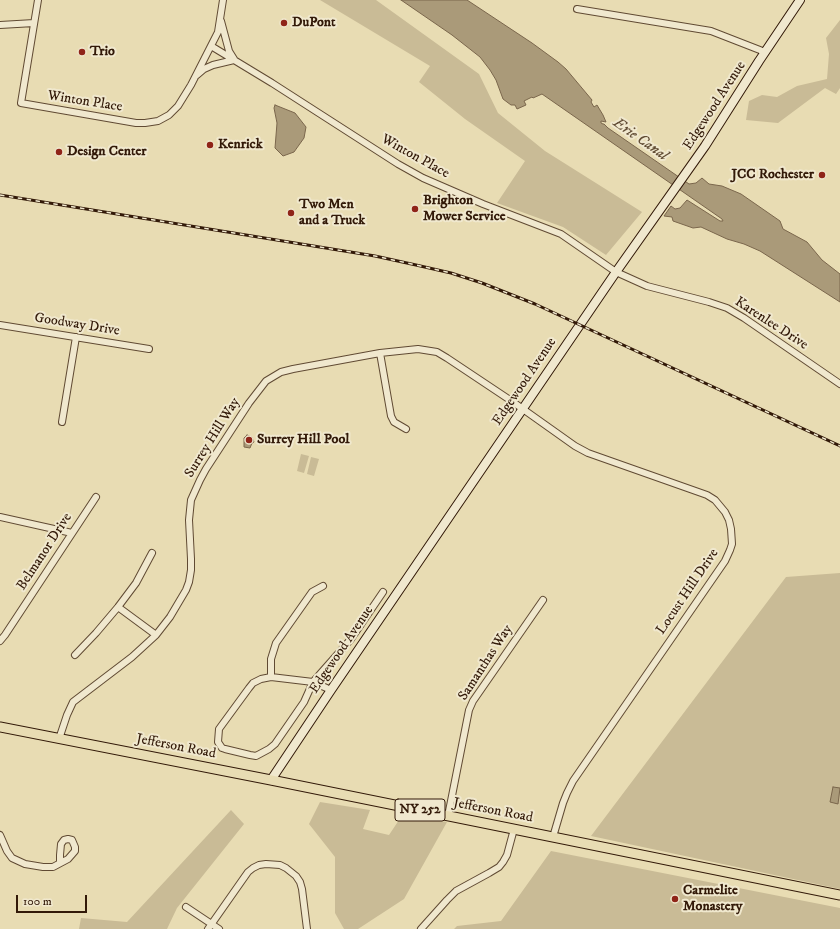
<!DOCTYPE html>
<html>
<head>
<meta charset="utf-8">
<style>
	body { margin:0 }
	#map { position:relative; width:840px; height:929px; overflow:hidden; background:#e8dcb3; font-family:"IM FELL DW Pica",serif }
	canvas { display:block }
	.scale { position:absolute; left:16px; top:895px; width:71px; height:18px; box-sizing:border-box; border:2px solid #321908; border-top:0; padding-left:5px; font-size:12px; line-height:14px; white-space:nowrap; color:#321908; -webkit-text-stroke:3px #f0e8ce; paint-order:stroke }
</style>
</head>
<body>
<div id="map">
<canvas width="840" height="929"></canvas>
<div class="scale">100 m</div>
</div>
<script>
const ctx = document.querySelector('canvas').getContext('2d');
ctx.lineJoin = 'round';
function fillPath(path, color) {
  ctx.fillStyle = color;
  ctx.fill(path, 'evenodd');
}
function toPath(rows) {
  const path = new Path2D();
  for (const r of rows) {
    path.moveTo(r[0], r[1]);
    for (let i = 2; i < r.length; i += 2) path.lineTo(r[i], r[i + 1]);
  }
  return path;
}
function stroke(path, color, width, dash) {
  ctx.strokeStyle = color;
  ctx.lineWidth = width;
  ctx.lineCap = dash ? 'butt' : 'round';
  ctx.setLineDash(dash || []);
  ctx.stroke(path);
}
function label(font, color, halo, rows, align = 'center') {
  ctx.font = font + ' "IM FELL DW Pica",serif';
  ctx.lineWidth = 4;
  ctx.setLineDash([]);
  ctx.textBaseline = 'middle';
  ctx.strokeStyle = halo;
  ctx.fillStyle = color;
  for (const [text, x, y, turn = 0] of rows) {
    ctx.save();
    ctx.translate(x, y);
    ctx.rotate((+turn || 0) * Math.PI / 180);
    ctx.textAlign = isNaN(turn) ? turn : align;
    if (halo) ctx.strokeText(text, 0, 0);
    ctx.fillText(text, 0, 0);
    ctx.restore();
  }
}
fillPath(toPath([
	[320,0,376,0,479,74,498,113,545,151,642,212,606,255,563,227,497,203,525,161,465,119,419,82,430,66],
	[840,20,840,88,836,94,825,88,778,123,746,120,749,101,762,95,777,97,797,86,827,79,829,54,826,38],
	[301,454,309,456,304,473,297,471],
	[311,457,319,459,314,476,307,474],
	[840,573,840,889,591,836,786,577],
	[320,802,370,810,363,829,389,835,403,814,447,822,404,899,358,929,344,929,335,913,335,857,309,824],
	[231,810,244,824,177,908,167,929,79,929,81,918,127,922],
	[551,851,840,908,840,929,454,929,457,926,501,921]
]), '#c9bb96');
const water = toPath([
	[401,0,467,0,532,43,558,62,566,69,592,100,591,102,594,107,597,105,603,115,606,122,601,121,601,123,603,124,604,124,608,128,689,184,696,183,702,178,709,184,722,186,741,194,780,221,783,229,807,242,822,260,840,274,840,302,760,251,744,244,727,239,701,227,693,228,673,221,672,217,664,216,671,206,675,209,680,208,687,200,720,221,723,221,722,219,542,94,533,98,532,97,524,101,526,105,517,109,515,105,511,105,503,99,496,80,490,70,480,57,452,35,401,0],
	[275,105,295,113,306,127,304,138,294,152,283,156,275,148,277,123,274,108,275,105],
	[247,435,252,437,254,442,252,443,250,448,244,447,244,438,247,435],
	[833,787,840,788,838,804,830,802,833,787]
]);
fillPath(water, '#aa9a79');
stroke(water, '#7a664c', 1);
const street = toPath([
	[38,0,21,103,136,123,145,123,158,121,169,115,178,106,191,85,218,32,223,0],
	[577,9,711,31,765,52],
	[221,21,229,51,234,59],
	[0,25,34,23],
	[211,46,272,83,398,164,423,178,483,204,561,234,616,272,647,286,709,302,727,308,744,318,840,384],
	[197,75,204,69,213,65,234,60],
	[0,325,149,349],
	[380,353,391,416,394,422,406,429],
	[62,422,76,337],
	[0,517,72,533],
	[118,607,156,635],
	[0,641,5,635,96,497],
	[75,655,96,633,118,607,136,583,152,553],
	[271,677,271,659,276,643,312,592,323,586],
	[331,690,313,682,271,677,261,679,253,683,249,688,219,729,218,742,222,748,225,749,250,755,256,756,269,749,275,744,304,702,313,682,351,639,383,592],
	[59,739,67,715,73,702,132,657,156,635,170,617,186,590,189,582,191,570,191,559,189,520,191,500,200,480,206,469,249,403,266,381,281,372,293,369,380,353,418,349,437,352,447,358,513,402,575,446,588,453,707,495,715,500,725,512,729,520,731,529,732,544,730,550,725,561,573,781,567,793,563,803,553,837],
	[448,816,469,710,473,701,543,600],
	[0,835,7,851,12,858,25,864,43,867,53,867,68,859,75,851,75,847,72,840,68,839,64,840,61,844,60,855,60,863],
	[186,907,219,929],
	[208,929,248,872,253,868,259,865,266,864,280,865,286,868,296,876,300,882,302,889,307,929],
	[421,929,447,900,456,891,489,873,499,867,503,862,507,855,514,829]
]);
const secondary = toPath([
	[271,780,331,690,616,272,705,146,759,61,800,0]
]);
const primary = toPath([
	[0,727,271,780,840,895]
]);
stroke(street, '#604a33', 8);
stroke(secondary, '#321908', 10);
stroke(primary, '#321908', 11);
stroke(street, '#f0e8ce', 6);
stroke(secondary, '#f0e8ce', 8);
stroke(primary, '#e8dcb3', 9);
const rail = toPath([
	[0,195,375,256,416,265,451,273,482,283,535,304,840,446]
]);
stroke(rail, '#321908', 3);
stroke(rail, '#f0e8ce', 1.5, [4.5]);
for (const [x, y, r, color] of [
	[284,23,4,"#8f2418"],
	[82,52,4,"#8f2418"],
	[210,145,4,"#8f2418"],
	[59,152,4,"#8f2418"],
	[822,175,4,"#8f2418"],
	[415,209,4,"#8f2418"],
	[291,213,4,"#8f2418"],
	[249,440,4,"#8f2418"],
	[675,899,4,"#8f2418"]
]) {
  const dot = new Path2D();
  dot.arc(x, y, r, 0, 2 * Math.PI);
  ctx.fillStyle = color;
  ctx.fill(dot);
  stroke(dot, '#f0e8ce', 1.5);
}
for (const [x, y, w] of [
	[420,810,50]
]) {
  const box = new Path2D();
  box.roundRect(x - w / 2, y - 11, w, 22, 3);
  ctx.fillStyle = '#f0e8ce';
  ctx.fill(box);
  stroke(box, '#321908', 1);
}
label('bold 13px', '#321908', null, [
	["NY 252",420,810]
]);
label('bold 14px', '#321908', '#f0e8ce', [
	["DuPont",292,23],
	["Trio",90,52],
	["Kenrick",218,145],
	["Design Center",67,152],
	["JCC Rochester",814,175,"right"],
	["Brighton",423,201],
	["Mower Service",423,217],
	["Two Men",299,205],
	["and a Truck",299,221],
	["Surrey Hill Pool",257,440],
	["Carmelite",683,891],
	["Monastery",683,907]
], 'left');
label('14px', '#321908', '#f0e8ce', [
	["Winton Place",85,102,9],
	["Edgewood Avenue",715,106,-57],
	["Winton Place",415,157,29],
	["Karenlee Drive",771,324,33],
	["Goodway Drive",77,325,9],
	["Edgewood Avenue",525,382,-56],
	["Surrey Hill Way",213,438,-58],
	["Belmanor Drive",45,552,-57],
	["Locust Hill Drive",688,592,-56],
	["Edgewood Avenue",342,650,-56],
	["Samanthas Way",486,663,-57],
	["Jefferson Road",176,747,11],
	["Jefferson Road",493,811,11]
]);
label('italic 15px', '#624d35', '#f0e8ce', [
	["Erie Canal",640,140,35]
]);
</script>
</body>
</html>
